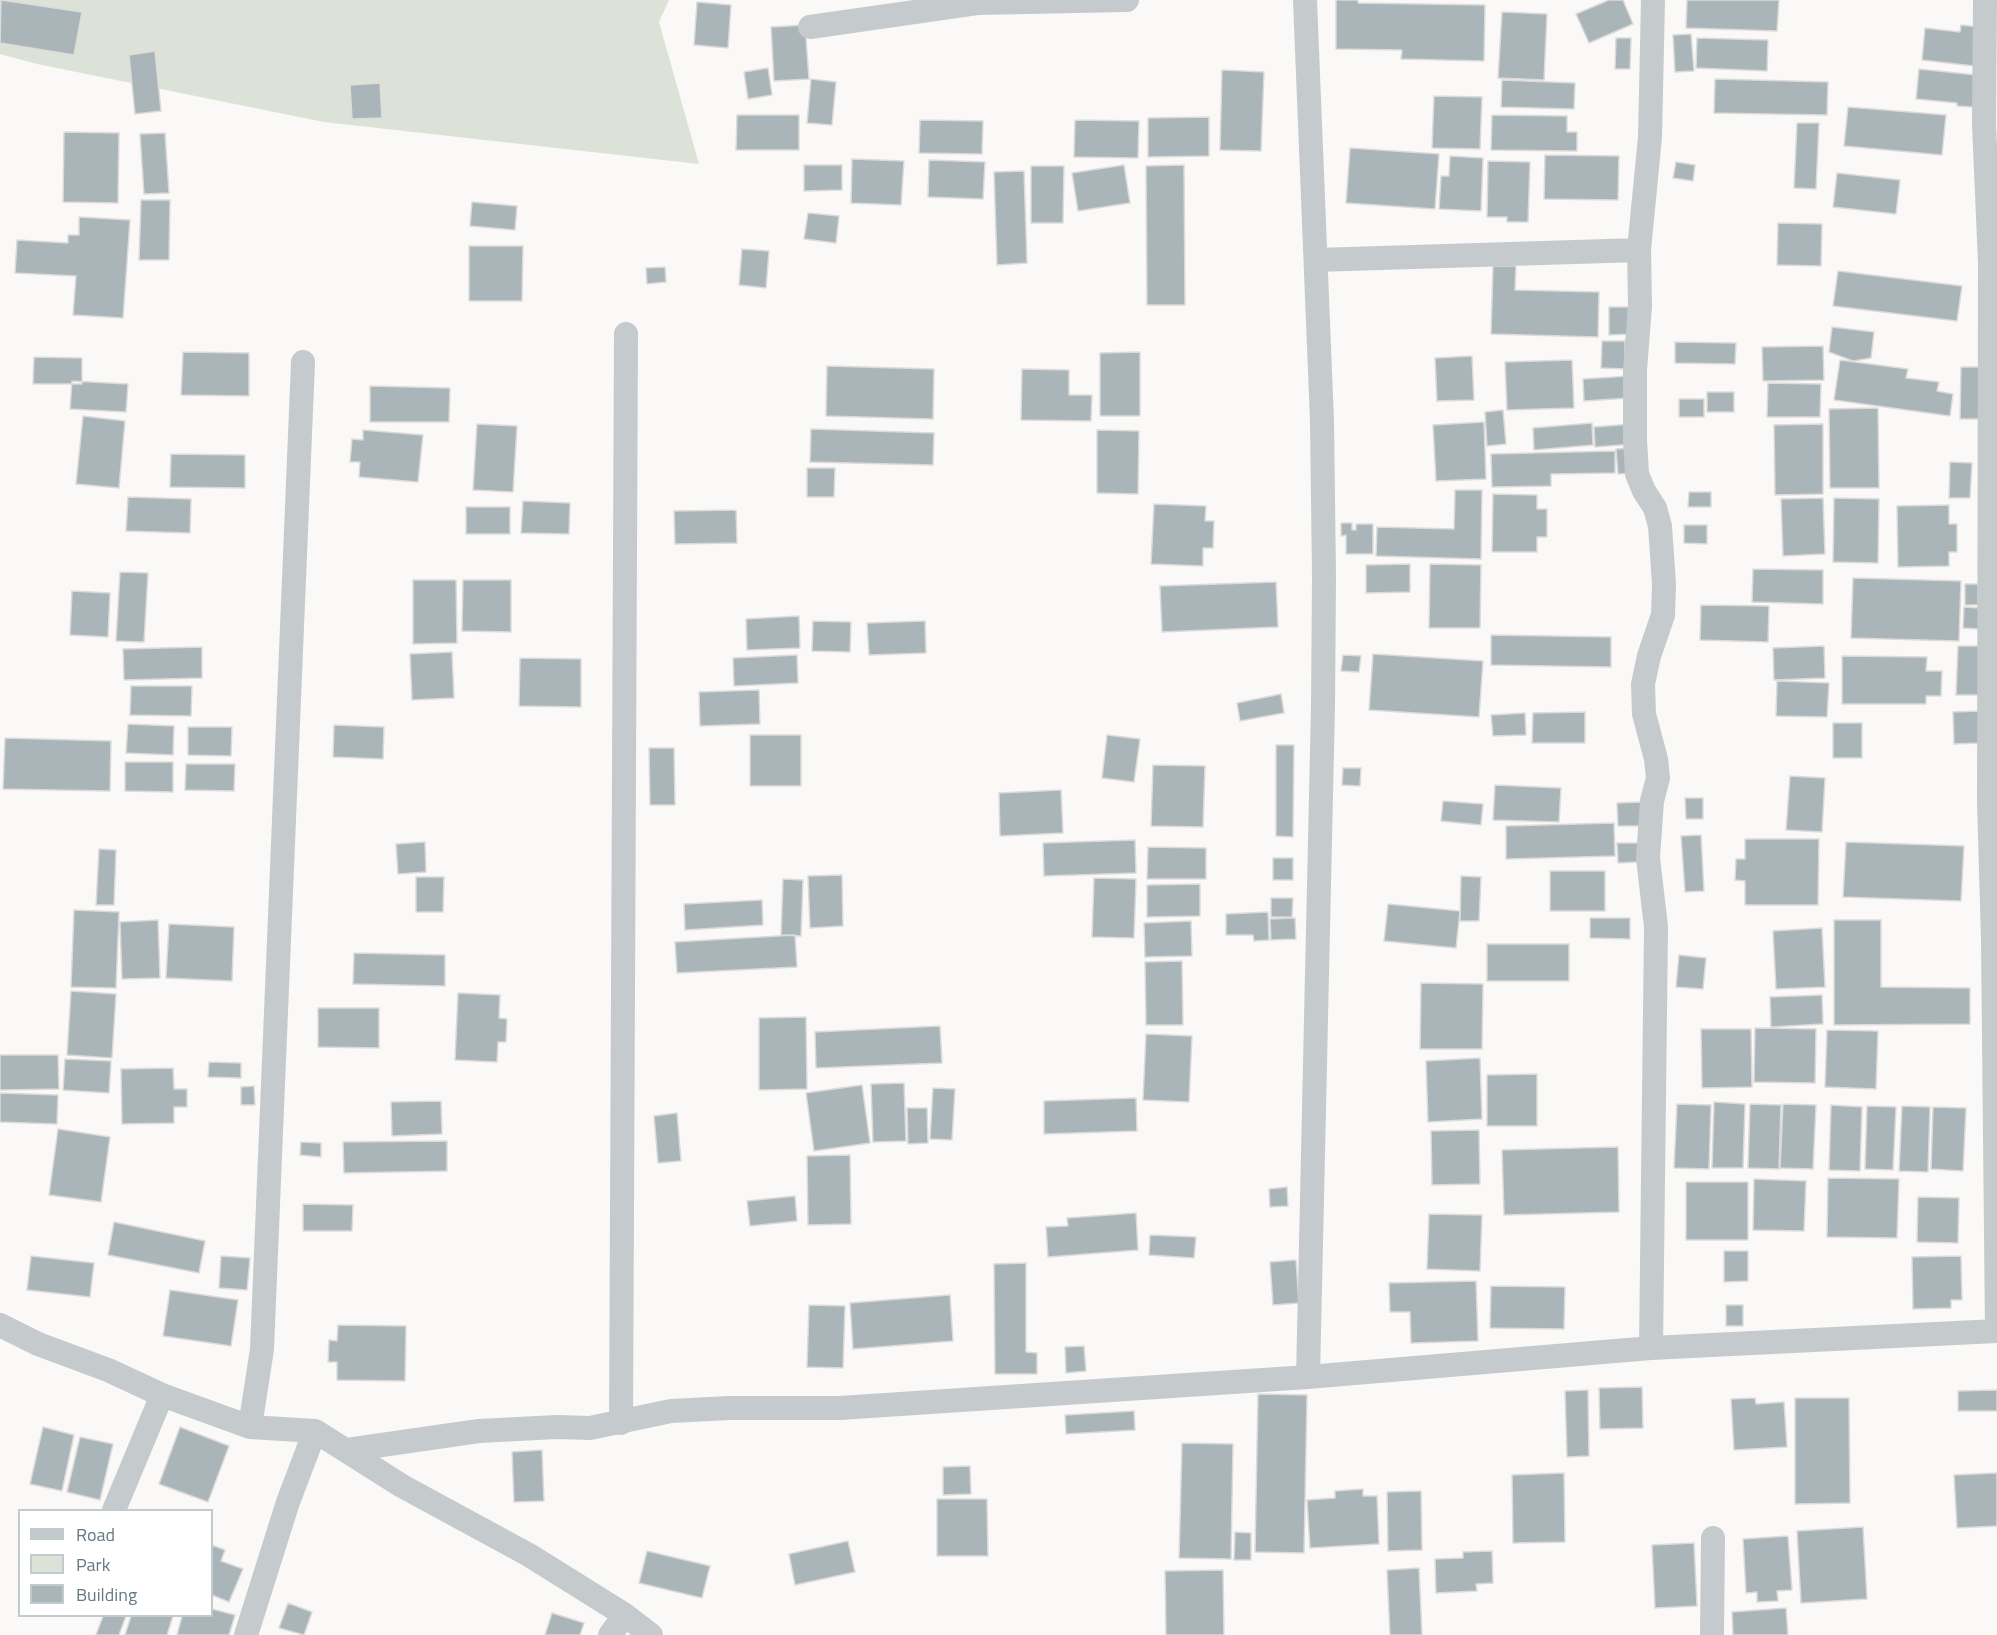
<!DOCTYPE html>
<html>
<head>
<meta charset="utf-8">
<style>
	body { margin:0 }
	#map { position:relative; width:1997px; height:1635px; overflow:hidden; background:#faf9f7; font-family:"Titillium Web",sans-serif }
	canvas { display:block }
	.legend { position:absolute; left:18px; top:1509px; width:195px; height:108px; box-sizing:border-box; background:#fff; border:2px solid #c1cacd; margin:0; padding:8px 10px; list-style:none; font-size:18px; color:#647a83 }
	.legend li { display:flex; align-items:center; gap:12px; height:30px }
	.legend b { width:30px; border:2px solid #c1cacd }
</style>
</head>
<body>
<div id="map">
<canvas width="1997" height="1635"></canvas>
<ul class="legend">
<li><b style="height:8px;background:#c5cbcd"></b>Road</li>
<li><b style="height:16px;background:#dce2d8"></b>Park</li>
<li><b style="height:16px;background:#aab5b9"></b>Building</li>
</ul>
</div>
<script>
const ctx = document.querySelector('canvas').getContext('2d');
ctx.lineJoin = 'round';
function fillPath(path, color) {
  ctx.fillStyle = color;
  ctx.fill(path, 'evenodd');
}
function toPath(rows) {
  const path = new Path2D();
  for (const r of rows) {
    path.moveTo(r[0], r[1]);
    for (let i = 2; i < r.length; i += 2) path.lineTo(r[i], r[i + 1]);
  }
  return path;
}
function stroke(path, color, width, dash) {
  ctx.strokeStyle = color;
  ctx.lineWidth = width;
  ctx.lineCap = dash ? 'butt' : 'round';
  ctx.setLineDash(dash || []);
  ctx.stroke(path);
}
fillPath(toPath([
	[0,0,669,0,659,22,699,164,324,122,37,64,0,54]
]), '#dce2d8');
const building = toPath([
	[1,0,82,12,74,55,0,43,1,0],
	[1336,0,1358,0,1358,3,1485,5,1484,61,1401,59,1402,50,1336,49,1336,0],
	[1609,0,1623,0,1633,24,1589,43,1576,14,1609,0],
	[1687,0,1779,0,1777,31,1686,28,1687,0],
	[697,2,731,5,728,48,694,45,697,2],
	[1502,12,1547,14,1544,80,1498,78,1502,12],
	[805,25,809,79,774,81,771,27,805,25],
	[1961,25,1978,27,1974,66,1922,60,1925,28,1960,32,1961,25],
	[1691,34,1694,71,1675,72,1673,35,1691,34],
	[1616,38,1631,38,1630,69,1615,69,1616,38],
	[1697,38,1768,40,1767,71,1696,68,1697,38],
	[155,51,161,111,135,114,129,55,155,51],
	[768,68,772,95,748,99,744,72,768,68],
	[1919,69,1976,75,1973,107,1957,106,1957,103,1916,99,1919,69],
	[1222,70,1264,72,1261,151,1220,150,1222,70],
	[811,79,836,82,832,125,807,123,811,79],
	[1715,79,1828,82,1827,115,1714,113,1715,79],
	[1502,80,1575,83,1574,109,1501,107,1502,80],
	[380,83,382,118,352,119,350,85,380,83],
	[1434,96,1482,97,1480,149,1432,148,1434,96],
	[1848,107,1946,115,1942,155,1844,146,1848,107],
	[737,115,799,115,799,150,736,150,737,115],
	[1492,115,1567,116,1567,132,1577,132,1577,151,1491,150,1492,115],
	[1209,117,1209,156,1148,157,1148,118,1209,117],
	[920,120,983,121,982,154,919,153,920,120],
	[1075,120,1139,121,1138,158,1074,157,1075,120],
	[1797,123,1819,123,1816,189,1794,188,1797,123],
	[64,132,119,133,118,203,63,202,64,132],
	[165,133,169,193,144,194,140,134,165,133],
	[1350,148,1439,154,1435,209,1346,203,1350,148],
	[1545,155,1619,156,1618,200,1544,199,1545,155],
	[1450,156,1483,158,1481,211,1439,209,1441,176,1449,176,1450,156],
	[852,159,904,161,901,205,851,203,852,159],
	[929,160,985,162,983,199,928,197,929,160],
	[1488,161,1530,162,1528,222,1507,222,1507,217,1487,217,1488,161],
	[1676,162,1695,165,1693,181,1673,178,1676,162],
	[804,165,842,165,842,190,804,191,804,165],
	[1124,165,1130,203,1078,211,1072,173,1124,165],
	[1184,165,1185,305,1147,305,1146,166,1184,165],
	[1031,166,1064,166,1063,223,1031,223,1031,166],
	[1024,171,1027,263,997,265,994,172,1024,171],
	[1837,173,1900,180,1896,214,1833,207,1837,173],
	[141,200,170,200,169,260,139,260,141,200],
	[472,202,517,206,515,230,470,226,472,202],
	[808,213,839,216,836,243,804,239,808,213],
	[79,217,130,220,123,318,73,315,76,276,15,273,17,240,68,243,68,235,79,235,79,217],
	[1778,223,1822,224,1821,266,1777,265,1778,223],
	[469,246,523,246,522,301,469,301,469,246],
	[742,249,769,251,766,288,739,285,742,249],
	[1493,266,1516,266,1515,290,1599,292,1598,337,1491,334,1493,266],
	[665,267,666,282,647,284,646,268,665,267],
	[1838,271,1962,286,1957,321,1833,306,1838,271],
	[1609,307,1633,307,1633,334,1609,335,1609,307],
	[1832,327,1874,332,1871,358,1853,361,1829,352,1832,327],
	[1602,341,1625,341,1625,369,1601,368,1602,341],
	[1675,342,1736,343,1735,364,1675,363,1675,342],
	[1823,346,1824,380,1763,381,1762,347,1823,346],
	[183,352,249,353,249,396,181,395,183,352],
	[1140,352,1140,416,1100,416,1100,353,1140,352],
	[1472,356,1474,400,1437,401,1435,358,1472,356],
	[34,357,82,358,82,384,33,384,34,357],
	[1572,360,1574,408,1507,410,1505,362,1572,360],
	[1840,360,1908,369,1906,378,1939,382,1937,391,1953,394,1950,416,1834,400,1840,360],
	[827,366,934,369,933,419,826,416,827,366],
	[1961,367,1982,367,1981,419,1960,419,1961,367],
	[1022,369,1069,370,1069,395,1092,395,1091,421,1021,420,1022,369],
	[1629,376,1630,398,1584,401,1583,379,1629,376],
	[72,381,128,384,126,412,70,409,72,381],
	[1768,383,1821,384,1820,417,1767,417,1768,383],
	[370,386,450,388,449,422,370,422,370,386],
	[1707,392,1734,392,1734,412,1707,412,1707,392],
	[1679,399,1704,399,1704,417,1679,417,1679,399],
	[1878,408,1879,488,1830,488,1829,409,1878,408],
	[1503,410,1506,444,1487,446,1485,412,1503,410],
	[83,416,125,421,119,488,76,484,83,416],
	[1484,422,1486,479,1436,481,1433,425,1484,422],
	[1592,423,1593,445,1534,450,1533,428,1592,423],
	[477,424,517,426,513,492,473,490,477,424],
	[1632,424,1634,444,1595,447,1594,427,1632,424],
	[1823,424,1823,494,1775,495,1774,425,1823,424],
	[811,429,934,433,933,465,810,462,811,429],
	[363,430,423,435,418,482,359,477,360,462,350,462,352,439,363,440,363,430],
	[1097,430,1139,431,1138,494,1097,493,1097,430],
	[1633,448,1635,473,1618,474,1616,449,1633,448],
	[1615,451,1615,473,1551,474,1551,486,1492,487,1491,454,1615,451],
	[171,454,245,455,245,488,170,487,171,454],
	[1950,462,1972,463,1970,498,1949,498,1950,462],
	[807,468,835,468,834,497,807,497,807,468],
	[1455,490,1482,490,1481,559,1376,556,1377,527,1454,529,1455,490],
	[1689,492,1711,492,1711,507,1688,507,1689,492],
	[1493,494,1537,495,1537,509,1547,509,1547,537,1537,537,1537,552,1492,552,1493,494],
	[128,497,191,499,190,533,126,531,128,497],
	[1823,498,1825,554,1783,556,1781,499,1823,498],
	[1834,498,1879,499,1878,563,1833,562,1834,498],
	[523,501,570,503,569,534,521,533,523,501],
	[1154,504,1206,506,1205,521,1214,521,1213,548,1203,548,1203,566,1151,564,1154,504],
	[1949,505,1949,524,1957,524,1957,552,1949,552,1949,566,1898,567,1897,506,1949,505],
	[466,507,510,507,510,534,466,534,466,507],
	[736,510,737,543,675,544,674,511,736,510],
	[1341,523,1352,523,1352,530,1356,530,1356,524,1373,524,1373,554,1346,554,1346,535,1341,536,1341,523],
	[1684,525,1707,525,1707,544,1684,543,1684,525],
	[1410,564,1410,592,1366,593,1366,565,1410,564],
	[1430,564,1481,565,1480,628,1429,628,1430,564],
	[1753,569,1823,570,1823,604,1752,602,1753,569],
	[120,572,148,573,144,642,116,641,120,572],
	[1853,578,1961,581,1959,641,1851,638,1853,578],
	[413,580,456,580,457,643,413,644,413,580],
	[463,580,511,580,511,632,462,631,463,580],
	[1276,582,1278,627,1162,632,1160,586,1276,582],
	[1965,584,1978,584,1978,605,1965,605,1965,584],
	[72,591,110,593,108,637,70,635,72,591],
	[1701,605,1769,606,1768,642,1700,640,1701,605],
	[1964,607,1980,608,1979,629,1963,628,1964,607],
	[799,616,800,648,747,650,746,619,799,616],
	[813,621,851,622,850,652,812,651,813,621],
	[925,621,926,653,869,655,867,623,925,621],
	[1491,635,1611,637,1611,667,1491,665,1491,635],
	[1824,646,1825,678,1774,680,1773,648,1824,646],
	[1958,646,1981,646,1979,695,1956,695,1958,646],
	[202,647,202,678,124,680,123,649,202,647],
	[452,652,454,698,412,700,410,654,452,652],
	[1373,654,1483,661,1479,717,1369,710,1373,654],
	[797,655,798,683,734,686,733,658,797,655],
	[1343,655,1361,656,1359,672,1341,671,1343,655],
	[1842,656,1927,657,1926,671,1942,671,1941,696,1926,696,1926,704,1842,704,1842,656],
	[520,658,581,659,581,707,519,706,520,658],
	[1777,681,1829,683,1827,717,1776,716,1777,681],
	[131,686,192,686,191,716,130,715,131,686],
	[759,690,760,724,700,726,699,692,759,690],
	[1281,694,1284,713,1240,721,1237,703,1281,694],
	[1980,711,1981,743,1954,744,1953,712,1980,711],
	[1585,712,1585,743,1532,743,1533,713,1585,712],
	[1525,713,1526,735,1493,736,1491,715,1525,713],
	[1833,723,1862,723,1862,758,1833,758,1833,723],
	[128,724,174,726,173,755,126,753,128,724],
	[334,725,384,727,383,759,333,757,334,725],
	[188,727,232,727,231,756,188,755,188,727],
	[750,735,801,735,801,786,750,786,750,735],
	[1107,735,1140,739,1134,782,1102,778,1107,735],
	[5,738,111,741,110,791,3,789,5,738],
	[1276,745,1294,745,1293,837,1276,836,1276,745],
	[649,748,674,748,675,805,650,805,649,748],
	[125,762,173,762,173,792,125,791,125,762],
	[186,764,235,764,234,791,185,790,186,764],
	[1153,765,1205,766,1203,827,1151,826,1153,765],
	[1343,768,1361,768,1360,786,1342,785,1343,768],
	[1790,776,1825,778,1822,832,1786,830,1790,776],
	[1495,785,1561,788,1559,822,1493,820,1495,785],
	[1061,790,1063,833,1000,836,999,793,1061,790],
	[1685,798,1703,798,1703,819,1686,819,1685,798],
	[1443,801,1483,804,1481,825,1441,821,1443,801],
	[1641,802,1641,826,1618,826,1617,803,1641,802],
	[1614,823,1615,856,1506,859,1506,826,1614,823],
	[1701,835,1704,891,1685,892,1681,836,1701,835],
	[1745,839,1819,839,1818,905,1745,905,1745,881,1735,880,1736,859,1745,859,1745,839],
	[1135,840,1136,873,1044,876,1043,843,1135,840],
	[425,842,426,872,398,874,396,844,425,842],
	[1846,842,1964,846,1961,901,1843,897,1846,842],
	[1617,843,1639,843,1639,862,1618,863,1617,843],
	[1148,847,1206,848,1206,879,1147,879,1148,847],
	[99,849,116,850,114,905,96,905,99,849],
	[1273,858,1293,858,1293,880,1273,880,1273,858],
	[1550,871,1605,871,1605,911,1550,911,1550,871],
	[842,875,843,926,810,928,808,876,842,875],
	[1461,876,1481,877,1479,921,1460,921,1461,876],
	[416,877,444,877,443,912,416,912,416,877],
	[1094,878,1136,879,1134,938,1092,937,1094,878],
	[783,879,803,880,801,936,781,935,783,879],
	[1200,884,1200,916,1147,917,1147,885,1200,884],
	[1271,898,1293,898,1292,917,1271,917,1271,898],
	[762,900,763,925,685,930,684,904,762,900],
	[1388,904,1460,911,1456,948,1384,941,1388,904],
	[74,910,119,912,116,988,71,987,74,910],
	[1268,912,1269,940,1254,941,1253,935,1226,935,1226,914,1268,912],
	[1295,918,1296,939,1271,940,1270,919,1295,918],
	[1590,918,1630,918,1630,939,1590,938,1590,918],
	[158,920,160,978,122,979,120,922,158,920],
	[1834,920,1881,920,1881,987,1970,988,1970,1024,1834,1025,1834,920],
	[1191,921,1192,956,1145,957,1144,923,1191,921],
	[169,924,234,927,232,981,166,978,169,924],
	[1822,928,1825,987,1776,989,1773,931,1822,928],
	[795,935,797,967,677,973,675,942,795,935],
	[1487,944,1569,944,1569,981,1487,981,1487,944],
	[354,953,445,955,445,986,353,984,354,953],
	[1679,955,1706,958,1703,989,1676,987,1679,955],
	[1182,961,1183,1025,1146,1025,1145,962,1182,961],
	[1421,983,1483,984,1482,1049,1420,1049,1421,983],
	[71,991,116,994,112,1058,67,1055,71,991],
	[458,993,500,995,499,1018,507,1019,506,1042,498,1042,497,1062,455,1060,458,993],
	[1822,995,1823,1024,1771,1027,1770,997,1822,995],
	[318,1008,379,1008,379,1048,318,1047,318,1008],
	[806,1017,807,1089,759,1090,759,1018,806,1017],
	[940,1026,942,1063,816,1068,815,1032,940,1026],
	[1755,1028,1816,1029,1815,1083,1754,1082,1755,1028],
	[1701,1029,1751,1029,1752,1087,1702,1088,1701,1029],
	[1827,1030,1878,1031,1876,1089,1825,1087,1827,1030],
	[1146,1034,1192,1036,1189,1102,1143,1100,1146,1034],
	[0,1055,58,1055,59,1089,0,1090,0,1055],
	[1480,1058,1482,1119,1428,1122,1426,1061,1480,1058],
	[65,1059,111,1061,109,1093,63,1090,65,1059],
	[209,1062,241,1063,241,1078,208,1077,209,1062],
	[173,1068,174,1089,187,1089,187,1107,174,1107,174,1123,122,1124,121,1069,173,1068],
	[1537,1074,1537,1126,1487,1126,1487,1075,1537,1074],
	[904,1083,906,1141,873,1142,871,1084,904,1083],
	[862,1085,870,1143,814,1151,806,1093,862,1085],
	[254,1086,255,1105,241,1105,241,1087,254,1086],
	[933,1088,955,1089,952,1140,930,1139,933,1088],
	[0,1093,58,1095,57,1124,0,1122,0,1093],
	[1136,1098,1137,1131,1044,1134,1044,1101,1136,1098],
	[441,1101,442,1134,392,1136,391,1102,441,1101],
	[1714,1102,1745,1104,1743,1168,1712,1168,1714,1102],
	[1677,1104,1711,1105,1709,1169,1674,1168,1677,1104],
	[1750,1104,1781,1105,1779,1169,1748,1168,1750,1104],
	[1783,1104,1816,1105,1813,1169,1780,1168,1783,1104],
	[1831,1105,1862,1107,1860,1171,1829,1170,1831,1105],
	[1867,1106,1896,1107,1893,1170,1865,1169,1867,1106],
	[1902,1106,1930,1107,1928,1172,1899,1171,1902,1106],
	[1933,1107,1966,1108,1963,1171,1931,1169,1933,1107],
	[907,1108,927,1108,928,1143,908,1144,907,1108],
	[677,1113,681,1161,658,1163,654,1116,677,1113],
	[58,1129,110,1137,101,1202,49,1195,58,1129],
	[1479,1130,1480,1184,1432,1185,1431,1131,1479,1130],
	[447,1141,447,1171,344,1173,343,1142,447,1141],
	[301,1142,321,1143,321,1157,300,1155,301,1142],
	[1618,1147,1619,1212,1504,1215,1502,1150,1618,1147],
	[850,1155,851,1224,808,1225,807,1156,850,1155],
	[1828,1178,1899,1179,1897,1238,1827,1237,1828,1178],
	[1754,1179,1806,1181,1804,1231,1753,1230,1754,1179],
	[1686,1182,1748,1182,1748,1240,1686,1240,1686,1182],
	[1287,1187,1288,1206,1270,1207,1269,1189,1287,1187],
	[795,1196,797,1221,750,1226,747,1201,795,1196],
	[1918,1197,1959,1198,1958,1243,1917,1242,1918,1197],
	[303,1204,353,1205,352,1231,303,1231,303,1204],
	[1136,1213,1138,1250,1048,1257,1046,1227,1068,1226,1067,1218,1136,1213],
	[1429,1214,1482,1215,1480,1271,1427,1269,1429,1214],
	[114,1222,205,1241,199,1273,108,1255,114,1222],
	[1150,1235,1196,1237,1194,1258,1149,1255,1150,1235],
	[1724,1251,1748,1251,1748,1281,1724,1282,1724,1251],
	[31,1256,94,1263,90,1297,27,1290,31,1256],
	[221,1256,250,1258,247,1290,219,1288,221,1256],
	[1961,1256,1962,1300,1951,1300,1951,1308,1913,1309,1912,1257,1961,1256],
	[1296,1260,1299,1303,1273,1305,1270,1262,1296,1260],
	[1026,1263,1026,1352,1037,1353,1037,1374,995,1374,994,1264,1026,1263],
	[1476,1281,1478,1341,1411,1343,1410,1312,1390,1312,1389,1283,1476,1281],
	[1491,1286,1565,1287,1564,1329,1490,1328,1491,1286],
	[170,1290,238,1300,231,1346,163,1336,170,1290],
	[950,1295,953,1341,853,1349,850,1303,950,1295],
	[809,1305,845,1306,843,1368,807,1367,809,1305],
	[1726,1305,1743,1305,1743,1326,1726,1326,1726,1305],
	[338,1325,406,1326,405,1381,337,1380,337,1362,328,1362,329,1340,337,1341,338,1325],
	[1084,1346,1086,1371,1066,1373,1065,1347,1084,1346],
	[1642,1387,1643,1428,1600,1429,1599,1388,1642,1387],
	[1588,1390,1589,1456,1567,1457,1565,1391,1588,1390],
	[1997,1390,1997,1411,1958,1411,1958,1391,1997,1390],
	[1258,1394,1307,1395,1304,1553,1255,1552,1258,1394],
	[1755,1398,1756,1404,1784,1402,1787,1447,1734,1450,1731,1399,1755,1398],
	[1795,1398,1849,1398,1850,1503,1795,1504,1795,1398],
	[1134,1411,1135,1430,1066,1434,1065,1415,1134,1411],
	[43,1427,74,1435,62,1491,30,1484,43,1427],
	[180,1427,229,1446,208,1502,159,1484,180,1427],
	[80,1437,113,1444,100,1500,67,1492,80,1437],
	[1182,1443,1233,1444,1231,1559,1179,1558,1182,1443],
	[542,1450,544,1501,514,1502,512,1452,542,1450],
	[970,1466,971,1494,943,1495,943,1467,970,1466],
	[1564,1473,1565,1542,1513,1543,1512,1475,1564,1473],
	[1997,1473,1997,1526,1957,1528,1954,1475,1997,1473],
	[1363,1489,1363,1496,1377,1496,1379,1544,1310,1548,1307,1500,1335,1498,1335,1491,1363,1489],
	[1421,1491,1422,1550,1388,1551,1387,1492,1421,1491],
	[937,1499,987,1499,988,1556,937,1556,937,1499],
	[1863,1527,1867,1599,1801,1603,1797,1531,1863,1527],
	[1235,1532,1251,1533,1251,1560,1234,1560,1235,1532],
	[1788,1536,1792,1590,1777,1591,1778,1601,1757,1602,1757,1592,1746,1593,1743,1539,1788,1536],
	[848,1541,855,1572,795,1585,789,1554,848,1541],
	[1694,1543,1697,1606,1655,1608,1652,1545,1694,1543],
	[212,1545,225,1550,221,1561,243,1569,229,1602,212,1595,212,1545],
	[647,1551,710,1566,702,1598,639,1583,647,1551],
	[1492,1551,1493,1583,1476,1584,1477,1591,1436,1593,1435,1559,1463,1558,1463,1552,1492,1551],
	[1419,1568,1422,1635,1390,1635,1387,1570,1419,1568],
	[1223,1570,1224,1635,1166,1635,1165,1571,1223,1570],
	[288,1603,312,1612,304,1635,279,1628,288,1603],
	[1786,1608,1788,1635,1733,1635,1732,1612,1786,1608],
	[212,1609,235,1615,229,1635,177,1635,182,1616,212,1616,212,1609],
	[552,1613,584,1623,580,1635,545,1635,552,1613],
	[103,1616,126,1616,119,1635,96,1635,103,1616],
	[131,1616,173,1616,167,1635,125,1635,131,1616]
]);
fillPath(building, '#aab5b9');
stroke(building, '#dcdbd9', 1.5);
stroke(toPath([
	[1305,0,1322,421,1324,577,1323,706,1308,1377],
	[1985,0,1984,124,1990,263,1989,802,1993,940,1997,1331],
	[810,27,977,3,1127,0],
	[1316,260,1639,250],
	[0,1325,38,1344,108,1370,162,1395,250,1427,315,1431,402,1486,529,1555,625,1615,651,1635],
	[1651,1348,1656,927,1648,858,1652,801,1658,778,1656,759,1644,714,1643,684,1649,656,1663,615,1664,584,1660,526,1655,508,1644,491,1637,474,1635,440,1635,370,1640,306,1639,250,1650,137,1653,0],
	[621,1423,626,334],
	[250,1427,262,1349,303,362],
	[347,1450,479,1431,557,1427,590,1428,671,1411,729,1408,840,1408,1308,1377,1651,1348,1997,1331],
	[114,1510,162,1395],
	[246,1635,288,1502,315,1431],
	[610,1635,625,1615],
	[1712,1635,1713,1538]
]), '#c5cbcd', 24);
</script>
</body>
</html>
